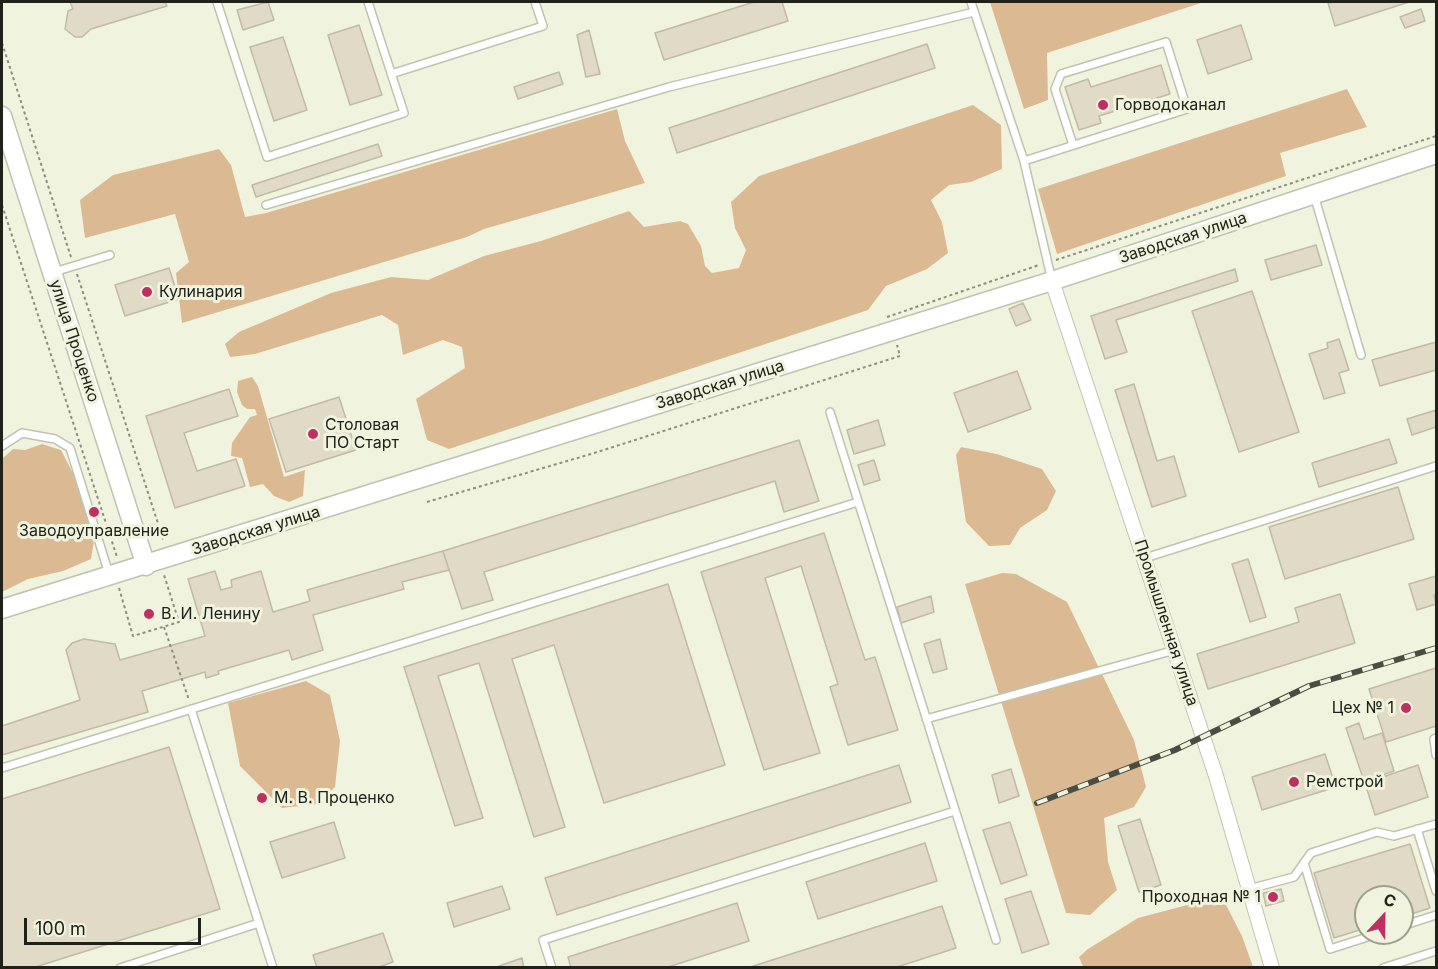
<!DOCTYPE html>
<html>
<head>
<meta charset="utf-8">
<style>
	body { margin:0 }
	#map { position:relative; width:1438px; height:969px; overflow:hidden; background:#f0f4de; font-family:Inter,sans-serif }
	canvas { display:block }
	.frame { position:absolute; inset:0; border:3px solid #202119; pointer-events:none }
	.north { position:absolute; left:1354px; top:885px; width:60px; height:60px; box-sizing:border-box; background:#f0f4de; border:2px solid #9da08f; border-radius:50%; rotate:22deg; font-size:16px; font-weight:700; line-height:24px; text-align:center; color:#202119 }
	.north::after { content:''; display:block; margin:auto; width:21px; height:27px; background:#be305f; clip-path:polygon(50% 0,100% 100%,50% 72%,0 100%) }
	.scale { position:absolute; left:24px; top:918px; width:177px; height:27px; box-sizing:border-box; border:3px solid #202119; border-top:0; padding-left:8px; font-size:18px; line-height:21px; white-space:nowrap; color:#202119; -webkit-text-stroke:4px #f0f4de; paint-order:stroke }
</style>
</head>
<body>
<div id="map">
<canvas width="1438" height="969"></canvas>
<div class="frame"></div>
<div class="north">С</div>
<div class="scale">100 m</div>
</div>
<script>
const ctx = document.querySelector('canvas').getContext('2d');
ctx.lineJoin = 'round';
function fillPath(path, color) {
  ctx.fillStyle = color;
  ctx.fill(path, 'evenodd');
}
function toPath(rows) {
  const path = new Path2D();
  for (const r of rows) {
    path.moveTo(r[0], r[1]);
    for (let i = 2; i < r.length; i += 2) path.lineTo(r[i], r[i + 1]);
  }
  return path;
}
function stroke(path, color, width, dash) {
  ctx.strokeStyle = color;
  ctx.lineWidth = width;
  ctx.lineCap = dash ? 'butt' : 'round';
  ctx.setLineDash(dash || []);
  ctx.stroke(path);
}
function label(font, color, halo, rows, align = 'center') {
  ctx.font = font + ' Inter,sans-serif';
  ctx.lineWidth = 6;
  ctx.setLineDash([]);
  ctx.textBaseline = 'middle';
  ctx.strokeStyle = halo;
  ctx.fillStyle = color;
  for (const [text, x, y, turn = 0] of rows) {
    ctx.save();
    ctx.translate(x, y);
    ctx.rotate((+turn || 0) * Math.PI / 180);
    ctx.textAlign = isNaN(turn) ? turn : align;
    if (halo) ctx.strokeText(text, 0, 0);
    ctx.fillText(text, 0, 0);
    ctx.restore();
  }
}
fillPath(toPath([
	[990,2,1204,2,1047,53,1048,100,1024,109],
	[1347,89,1367,127,1280,153,1286,176,1057,254,1038,189],
	[973,105,1001,125,1002,169,971,182,949,185,931,200,942,222,948,253,927,269,886,286,868,310,449,449,427,440,416,399,465,368,462,347,443,340,403,355,398,325,382,315,255,354,230,357,225,344,239,332,331,293,391,277,428,280,484,256,541,241,629,211,644,227,680,221,688,224,701,246,705,266,712,273,739,268,746,250,735,228,731,202,759,176],
	[617,109,625,141,645,183,484,229,467,237,182,323,176,273,189,262,175,214,85,238,80,200,113,175,219,149,231,165,245,217,266,213],
	[252,377,258,386,284,477,305,470,303,496,289,502,274,496,263,484,250,487,242,458,231,456,232,443,250,417,257,415,255,409,247,409,242,405,237,392,238,381],
	[42,444,61,450,78,483,94,541,91,559,63,571,28,579,2,592,2,459,13,449,25,450],
	[961,447,997,454,1042,469,1056,491,1047,510,1020,528,1010,545,989,546,966,522,956,455],
	[1002,573,1016,574,1067,602,1134,740,1146,787,1134,807,1104,818,1108,862,1117,890,1090,915,1066,913,965,584],
	[306,681,330,695,340,741,335,787,317,804,282,808,240,766,228,703],
	[1224,901,1242,936,1253,967,1083,967,1079,957,1088,949,1138,918,1191,904]
]), '#dbba93');
const building = toPath([
	[70,2,165,2,167,6,91,29,82,37,75,37,65,29,68,11,73,9,70,2],
	[268,2,274,20,243,30,237,10,268,2],
	[754,2,782,2,788,21,664,60,655,33,754,2],
	[1334,2,1409,2,1335,26,1328,3,1334,2],
	[1421,9,1425,21,1405,28,1400,17,1421,9],
	[359,25,382,95,350,105,328,35,359,25],
	[1241,25,1252,59,1208,74,1197,40,1241,25],
	[589,30,600,74,586,77,577,35,589,30],
	[283,37,307,110,274,121,250,47,283,37],
	[927,44,935,68,677,153,669,128,927,44],
	[1161,65,1170,94,1099,116,1101,123,1079,130,1065,87,1088,79,1091,87,1161,65],
	[559,72,563,84,518,99,514,87,559,72],
	[378,144,382,156,256,197,252,185,378,144],
	[1316,245,1322,265,1271,280,1265,260,1316,245],
	[169,268,179,299,125,316,115,285,169,268],
	[1235,269,1238,281,1116,320,1127,352,1105,359,1091,316,1235,269],
	[1252,291,1299,432,1239,452,1192,311,1252,291],
	[1023,303,1031,320,1016,326,1009,309,1023,303],
	[1339,339,1349,370,1339,373,1345,393,1324,399,1309,354,1328,348,1327,343,1339,339],
	[1436,342,1436,370,1380,386,1372,360,1436,342],
	[1017,371,1031,409,968,432,954,393,1017,371],
	[1134,384,1157,461,1174,456,1186,496,1152,507,1115,390,1134,384],
	[229,389,238,416,184,433,197,471,236,459,245,486,175,508,146,416,229,389],
	[339,397,356,450,286,472,269,419,339,397],
	[1436,410,1436,427,1412,435,1407,419,1436,410],
	[878,420,885,445,854,454,847,430,878,420],
	[1389,439,1397,463,1319,487,1312,463,1389,439],
	[799,440,819,501,784,512,775,481,484,572,493,600,462,609,443,551,799,440],
	[874,460,880,480,864,485,858,465,874,460],
	[1398,487,1414,539,1285,579,1269,527,1398,487],
	[824,533,865,660,875,657,898,730,848,745,830,687,838,684,801,566,765,578,820,753,764,770,701,572,824,533],
	[443,551,449,570,402,582,404,589,313,615,323,650,292,660,289,650,218,671,219,674,206,678,205,672,142,691,148,712,2,755,2,726,80,700,66,650,72,643,84,639,115,644,120,660,205,636,188,579,215,571,221,590,232,587,231,580,261,571,273,612,310,601,307,590,443,551],
	[1248,559,1266,617,1250,622,1232,564,1248,559],
	[1436,576,1436,594,1434,595,1436,604,1417,610,1409,584,1436,576],
	[668,584,725,765,604,803,554,645,512,659,565,827,534,837,479,663,438,676,483,818,455,826,404,667,668,584],
	[1340,594,1355,643,1208,689,1197,654,1299,622,1295,608,1340,594],
	[931,596,934,612,901,623,897,607,931,596],
	[940,639,947,669,933,673,924,644,940,639],
	[1436,668,1436,726,1386,742,1369,689,1436,668],
	[1359,723,1364,739,1382,733,1394,771,1364,781,1346,728,1359,723],
	[169,747,220,909,32,968,2,968,2,799,169,747],
	[1325,754,1336,787,1262,810,1252,777,1325,754],
	[899,765,911,802,557,915,545,878,899,765],
	[1418,765,1428,797,1375,815,1365,783,1418,765],
	[1011,769,1019,796,999,803,992,775,1011,769],
	[1140,819,1161,885,1139,892,1118,826,1140,819],
	[334,822,345,858,282,878,270,842,334,822],
	[1010,822,1027,875,1001,884,983,830,1010,822],
	[925,843,937,881,818,919,806,882,925,843],
	[1410,844,1430,908,1402,917,1402,897,1366,897,1366,928,1334,938,1314,873,1410,844],
	[502,886,510,909,454,927,447,903,502,886],
	[1281,889,1284,901,1266,906,1263,893,1281,889],
	[1031,891,1049,944,1022,953,1005,899,1031,891],
	[737,903,749,941,665,968,571,968,568,957,737,903],
	[942,906,956,948,894,968,747,968,942,906],
	[383,933,393,962,376,968,317,968,313,955,383,933],
	[522,958,524,968,499,968,499,966,522,958]
]);
fillPath(building, '#e0dac6');
stroke(building, '#c0baa6', 1.5);
const service = toPath([
	[217,2,267,157,404,113,368,2],
	[971,2,1024,161,1052,281],
	[391,74,543,26,535,2],
	[1024,161,1187,109,1166,42,1061,74,1055,89,1073,145],
	[1314,195,1361,355],
	[266,205,669,87,974,12],
	[54,272,110,255],
	[830,412,996,940],
	[2,446,22,433,55,439,70,448,109,574],
	[1145,558,1436,466],
	[191,709,273,968],
	[926,719,1175,650],
	[1436,738,1434,739,1436,755],
	[2,768,858,502],
	[1417,829,1436,891],
	[1304,863,1330,949,1380,933],
	[1249,889,1294,877,1311,853,1377,832,1394,836,1436,824],
	[1402,926,1436,915],
	[120,968,259,923],
	[552,968,543,940,955,811],
	[1383,968,1436,951]
]);
const minor = toPath([
	[1052,281,1216,776,1272,968]
]);
const secondary = toPath([
	[2,116,146,566],
	[2,609,1052,281,1436,154]
]);
stroke(service, '#c0c3af', 10);
stroke(minor, '#c0c3af', 16);
stroke(secondary, '#c0c3af', 21);
stroke(toPath([
	[2,43,71,257],
	[2,205,117,557],
	[1056,260,1436,136],
	[77,274,164,542],
	[887,317,1039,265],
	[427,502,591,454,900,356,897,345],
	[119,588,133,636,179,622,164,575],
	[164,627,189,700]
]), '#8c8e7f', 2, [3, 3]);
stroke(service, '#fff', 7);
stroke(minor, '#fff', 14);
stroke(secondary, '#fff', 18);
const rail = toPath([
	[1037,803,1175,750,1309,686,1436,648]
]);
stroke(rail, '#4c4d42', 6);
stroke(rail, '#f0f4de', 4, [11]);
for (const [x, y, r, color] of [
	[1103,105,6,"#be305f"],
	[147,292,6,"#be305f"],
	[313,434,6,"#be305f"],
	[94,512,6,"#be305f"],
	[149,614,6,"#be305f"],
	[1406,708,6,"#be305f"],
	[1294,782,6,"#be305f"],
	[262,798,6,"#be305f"],
	[1273,897,6,"#be305f"]
]) {
  const dot = new Path2D();
  dot.arc(x, y, r, 0, 2 * Math.PI);
  ctx.fillStyle = color;
  ctx.fill(dot);
  stroke(dot, '#f0f4de', 2);
}
label('16px', '#202119', '#f0f4de', [
	["Горводоканал",1115,105],
	["Кулинария",159,292],
	["Столовая",325,425],
	["ПО Старт",325,443],
	["Заводоуправление",94,531,"center"],
	["В. И. Ленину",161,614],
	["Цех № 1",1394,708,"right"],
	["Ремстрой",1306,782],
	["М. В. Проценко",274,798],
	["Проходная № 1",1261,897,"right"]
], 'left');
label('16px', '#202119', '#f0f4de', [
	["Заводская улица",1183,238,-18],
	["улица Проценко",74,341,72],
	["Заводская улица",720,385,-17],
	["Заводская улица",256,531,-17],
	["Промышленная улица",1166,623,72]
]);
</script>
</body>
</html>
